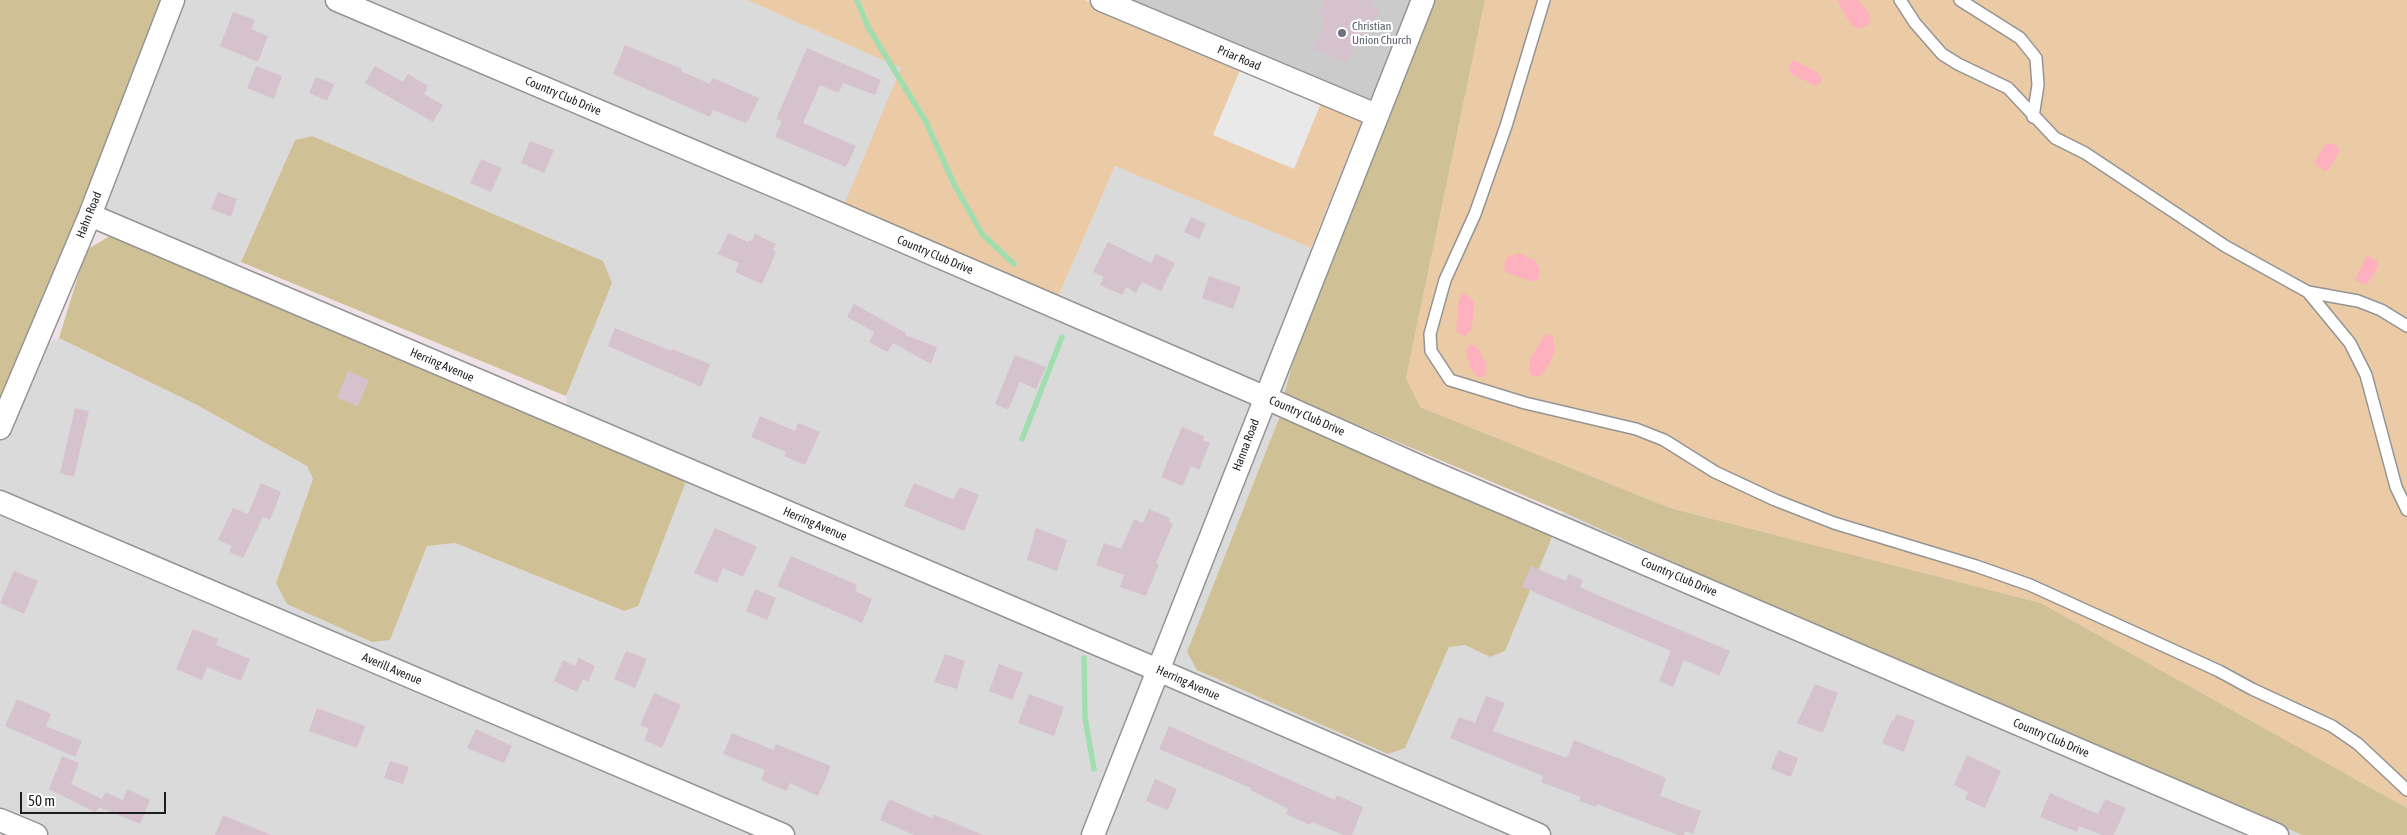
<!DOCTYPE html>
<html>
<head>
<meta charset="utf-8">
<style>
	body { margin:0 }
	#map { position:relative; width:2407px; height:835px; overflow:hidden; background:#efe2e6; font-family:"Asap Condensed",sans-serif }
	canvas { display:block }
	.scale { position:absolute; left:20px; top:792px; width:146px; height:22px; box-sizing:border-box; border:2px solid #1d1d1d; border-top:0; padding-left:6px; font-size:15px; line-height:18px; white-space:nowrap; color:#1d1d1d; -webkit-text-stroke:4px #fff; paint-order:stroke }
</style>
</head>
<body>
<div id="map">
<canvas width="2407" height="835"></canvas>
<div class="scale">50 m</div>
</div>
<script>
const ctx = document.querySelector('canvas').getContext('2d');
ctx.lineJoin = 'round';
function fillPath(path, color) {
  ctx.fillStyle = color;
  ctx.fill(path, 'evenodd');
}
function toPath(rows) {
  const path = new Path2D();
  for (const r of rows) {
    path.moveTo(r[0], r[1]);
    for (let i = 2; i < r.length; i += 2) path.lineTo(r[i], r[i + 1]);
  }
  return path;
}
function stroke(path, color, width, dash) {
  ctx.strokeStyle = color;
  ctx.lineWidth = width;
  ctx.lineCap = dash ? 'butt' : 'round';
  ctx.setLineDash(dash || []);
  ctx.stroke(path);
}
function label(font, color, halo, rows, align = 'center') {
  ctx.font = font + ' "Asap Condensed",sans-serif';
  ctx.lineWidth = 4.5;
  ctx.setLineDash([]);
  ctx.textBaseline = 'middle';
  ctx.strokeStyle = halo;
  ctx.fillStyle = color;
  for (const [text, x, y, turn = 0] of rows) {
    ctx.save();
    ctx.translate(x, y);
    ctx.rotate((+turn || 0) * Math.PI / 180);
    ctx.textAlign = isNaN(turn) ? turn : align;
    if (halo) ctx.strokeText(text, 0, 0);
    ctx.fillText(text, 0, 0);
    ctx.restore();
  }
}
fillPath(toPath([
	[175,0,747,0,902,68,1058,297,1115,166,1311,248,1333,251,1293,363,1273,437,1197,670,1388,754,1405,747,1449,647,1465,645,1490,657,1505,650,1563,512,1827,632,2302,835,0,835,0,441,39,347,59,338,195,404,307,466,313,479,276,583,390,640,427,546,455,543,623,611,569,424,566,396,612,283,602,261,312,136,295,140,241,262,225,274,95,205]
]), '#dbdadb');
fillPath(toPath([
	[1127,0,1412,0,1369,103]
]), '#cbcbcb');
fillPath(toPath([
	[747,0,1085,0,1362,120,1311,248,1115,166,1058,297,844,205,901,68],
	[1485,0,2407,0,2407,808,2041,603,1670,508,1420,407,1406,378]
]), '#ebcba5');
fillPath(toPath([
	[0,0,175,0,39,347,0,441],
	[1435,0,1485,0,1406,378,1420,407,1670,508,2041,603,2407,808,2407,835,2302,835,1827,632,1563,512,1284,394,1293,363,1333,251],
	[312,136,603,261,612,283,566,396,241,262,295,140],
	[117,232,677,470,685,484,638,606,624,611,455,543,427,546,390,640,372,642,287,604,276,583,313,479,307,466,195,404,59,338,86,250],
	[1280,416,1553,535,1505,651,1490,657,1465,645,1449,647,1405,748,1388,754,1197,670,1187,652]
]), '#d0c095');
fillPath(toPath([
	[1837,0,1858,0,1870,14,1869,24,1859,29,1851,25],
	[1794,60,1820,74,1822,82,1816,86,1793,75,1789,71,1789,66],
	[2328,143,2335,145,2339,149,2338,155,2330,168,2325,171,2316,165,2316,160,2324,146],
	[1519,253,1536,261,1540,270,1539,278,1533,282,1506,272,1504,267,1507,257],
	[2367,255,2377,261,2378,267,2368,283,2365,285,2355,280],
	[1465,293,1474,301,1472,329,1465,336,1456,331,1458,311,1457,306,1461,295],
	[1547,334,1553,337,1555,350,1552,359,1542,375,1536,377,1531,375,1529,370,1530,359,1544,336],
	[1470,345,1474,345,1478,348,1486,364,1486,374,1483,377,1478,377,1470,368,1466,351]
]), '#ffb0be');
fillPath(toPath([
	[1240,70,1321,103,1294,169,1213,135]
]), '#e9e9e9');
stroke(toPath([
	[857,0,868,27,926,122,954,184,982,234,1014,264],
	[1022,439,1062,337],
	[1084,658,1085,718,1094,769]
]), '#a0deb0', 5.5);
fillPath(toPath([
	[1324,0,1372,0,1370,4,1380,9,1372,29,1367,27,1362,40,1357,38,1347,63,1313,49,1325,19,1317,16],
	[233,12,255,20,251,29,268,36,258,62,220,46],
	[625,45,682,69,681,71,710,84,713,78,759,98,749,119,746,123,713,110,710,117,613,74],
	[807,48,881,80,875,95,843,83,839,93,820,85,803,123,856,146,846,167,775,137,782,121,776,119],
	[256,66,282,76,274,99,247,88],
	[375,66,403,82,408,74,428,86,424,94,443,105,433,122,365,83],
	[316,77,334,84,327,101,309,93],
	[530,141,554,150,544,173,521,163],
	[481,159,502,168,491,192,470,183],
	[218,192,237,199,231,217,211,209],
	[1191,217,1206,224,1199,239,1184,232],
	[728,233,748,242,749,240,752,241,755,234,776,244,773,250,776,252,762,284,735,272,739,263,718,254],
	[1108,242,1151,263,1156,254,1175,263,1161,291,1142,282,1136,293,1126,287,1122,295,1100,285,1104,277,1093,272],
	[1209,276,1241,287,1233,309,1202,298],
	[854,304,906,333,905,335,937,347,931,364,893,343,887,352,869,342,874,332,847,317],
	[615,328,671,351,672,349,710,364,701,387,608,346],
	[1015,355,1046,367,1036,389,1020,382,1008,410,995,404],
	[348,371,369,380,358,406,337,398],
	[75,408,89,411,74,477,60,473],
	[760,416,795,431,798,423,820,432,805,465,784,456,786,452,751,437],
	[1182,427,1204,436,1203,440,1210,443,1199,470,1191,466,1183,486,1161,477],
	[261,483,281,492,270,520,263,517,243,558,229,552,232,546,218,540,233,508,248,514],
	[914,483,953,499,960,487,979,495,964,531,904,506],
	[1149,509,1170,518,1169,522,1173,524,1156,563,1159,564,1146,596,1120,587,1124,575,1096,565,1104,543,1121,549,1134,519,1143,523],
	[715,528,757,547,743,577,723,568,717,583,694,573],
	[1036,528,1067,540,1057,571,1027,560],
	[791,556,857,585,855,591,872,599,862,623,777,586],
	[1531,566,1566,581,1568,574,1583,580,1580,587,1590,592,1730,651,1719,676,1684,660,1673,687,1659,681,1671,651,1522,587],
	[14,571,38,581,24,614,0,603],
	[755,589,776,598,767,620,746,611],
	[193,629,218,639,216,645,250,659,241,681,207,667,202,680,176,669],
	[626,651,647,659,635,688,614,679],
	[945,654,965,661,957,689,934,682],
	[579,658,595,666,588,682,583,679,577,692,554,681,563,660,575,666],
	[999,664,1023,673,1012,700,989,691],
	[1815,684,1838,693,1823,733,1797,723],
	[654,693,681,705,662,748,644,740,649,729,640,725],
	[1029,694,1064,707,1054,736,1018,723],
	[1486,696,1505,703,1493,731,1567,758,1574,740,1666,778,1660,796,1701,811,1693,834,1685,831,1684,835,1678,835,1597,804,1596,807,1579,801,1581,797,1541,782,1543,776,1450,738,1459,717,1475,723],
	[17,699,51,714,46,726,82,741,75,757,5,726],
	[317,708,365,726,357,748,309,731],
	[1897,714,1915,721,1904,752,1882,743,1892,720,1894,721],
	[1169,726,1335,800,1337,795,1363,807,1352,835,1343,835,1312,822,1310,825,1286,814,1288,809,1250,790,1251,788,1159,749],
	[476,729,512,746,504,763,467,748],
	[732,733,773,750,776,744,831,766,818,796,790,783,786,791,761,780,765,770,723,754],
	[1778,750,1798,758,1791,777,1771,769],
	[1967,755,2001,771,1985,808,1965,799,1968,792,1954,785],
	[62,756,79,763,71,784,102,799,106,792,123,800,127,789,150,800,140,824,99,807,96,813,49,789],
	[390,761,409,767,403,784,384,778],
	[1155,779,1177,789,1168,810,1146,801],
	[2050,793,2098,814,2105,799,2126,808,2114,835,2102,835,2079,826,2077,832,2040,817],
	[889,799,932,818,933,814,983,835,914,835,880,820],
	[223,815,271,835,215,835]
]), '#d5c2cd');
const service = toPath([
	[1544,0,1506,126,1475,214,1445,280,1430,334,1431,351,1450,380,1525,403,1636,429,1664,440,1715,472,1775,500,1834,523,1976,566,2030,585,2219,671,2252,689,2332,726,2358,744,2407,790],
	[1900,0,1915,23,1942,54,1958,64,2008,88,2055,138,2085,153,2225,246,2308,292,2350,343,2366,375,2396,487,2407,510],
	[1960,0,2020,38,2036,58,2038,85,2033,117],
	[2308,292,2358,301,2381,310,2407,326]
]);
const minor = toPath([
	[337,0,808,200,1264,397,1425,469,2277,835],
	[1102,0,1376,115],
	[90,215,1158,670,1539,835],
	[0,428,90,215,173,0],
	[0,502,783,835],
	[0,820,36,835],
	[1093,835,1423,0]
]);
stroke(service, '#949494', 14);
stroke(minor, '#949494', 25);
stroke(service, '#fff', 11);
stroke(minor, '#fff', 22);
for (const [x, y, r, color] of [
	[1342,33,5,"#6b7280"]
]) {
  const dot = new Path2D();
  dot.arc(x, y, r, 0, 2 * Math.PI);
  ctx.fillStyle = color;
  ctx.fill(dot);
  stroke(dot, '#fff', 2);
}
label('12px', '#5b616d', '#fff', [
	["Christian",1352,26],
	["Union Church",1352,40]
], 'left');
label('12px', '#1d1d1d', '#fff', [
	["Priar Road",1239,58,23],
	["Country Club Drive",563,96,23],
	["Hahn Road",89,215,-68],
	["Country Club Drive",935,255,23],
	["Herring Avenue",442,365,23],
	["Country Club Drive",1307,416,24],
	["Hanna Road",1246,445,-69],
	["Herring Avenue",815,524,23],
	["Country Club Drive",1679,577,23],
	["Averill Avenue",392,669,23],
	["Herring Avenue",1188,683,24],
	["Country Club Drive",2051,738,23]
]);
</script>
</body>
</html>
